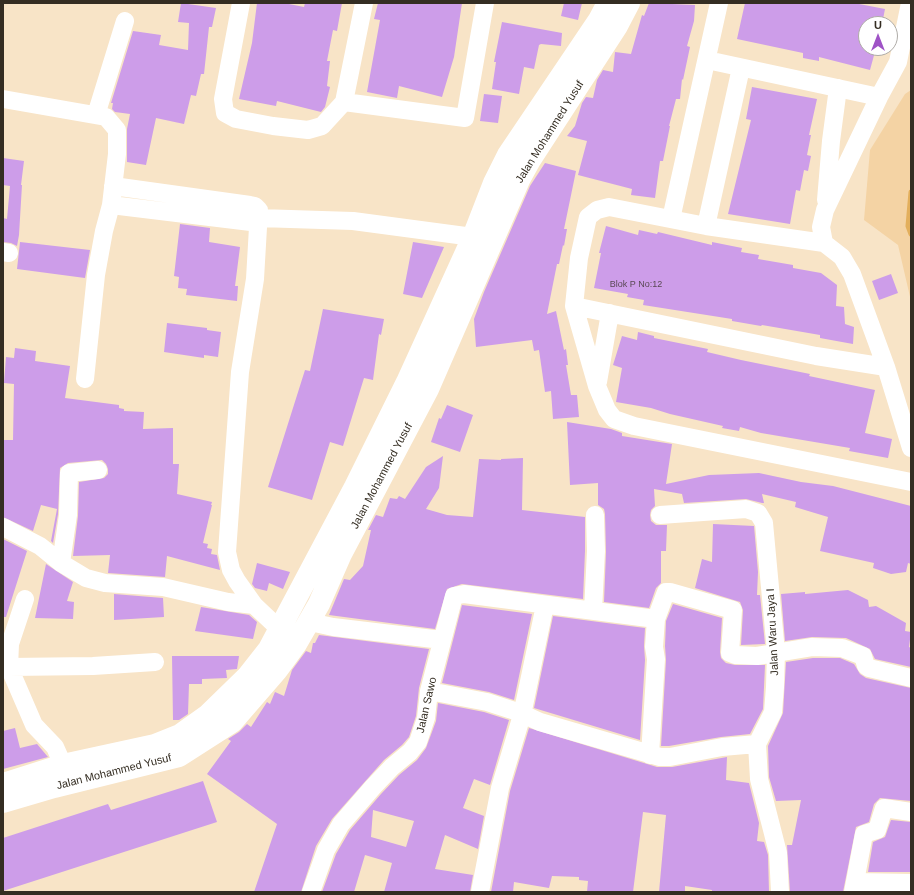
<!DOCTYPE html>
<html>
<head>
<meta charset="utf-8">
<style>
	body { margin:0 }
	#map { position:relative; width:914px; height:895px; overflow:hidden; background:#f8e4c7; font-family:Helvetica,sans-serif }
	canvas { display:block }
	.frame { position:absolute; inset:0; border:4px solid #342d22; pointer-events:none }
	.north { position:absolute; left:858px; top:16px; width:40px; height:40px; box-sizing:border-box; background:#fff; border:1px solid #aeaba7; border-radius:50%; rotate:0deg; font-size:11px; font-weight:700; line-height:16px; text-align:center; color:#342d22 }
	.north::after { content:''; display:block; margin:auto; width:14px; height:18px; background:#9f53c6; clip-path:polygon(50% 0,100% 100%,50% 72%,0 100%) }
</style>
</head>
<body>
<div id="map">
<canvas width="914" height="895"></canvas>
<div class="frame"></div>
<div class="north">U</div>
</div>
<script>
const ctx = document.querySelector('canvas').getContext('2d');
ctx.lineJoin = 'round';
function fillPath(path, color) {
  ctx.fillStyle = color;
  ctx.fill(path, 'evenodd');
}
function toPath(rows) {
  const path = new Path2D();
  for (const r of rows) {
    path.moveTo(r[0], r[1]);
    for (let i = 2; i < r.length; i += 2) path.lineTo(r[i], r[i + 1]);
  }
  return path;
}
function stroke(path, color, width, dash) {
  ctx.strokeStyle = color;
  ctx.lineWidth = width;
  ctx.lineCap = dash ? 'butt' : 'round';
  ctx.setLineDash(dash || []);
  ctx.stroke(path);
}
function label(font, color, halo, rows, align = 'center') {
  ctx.font = font + ' Helvetica,sans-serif';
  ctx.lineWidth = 3.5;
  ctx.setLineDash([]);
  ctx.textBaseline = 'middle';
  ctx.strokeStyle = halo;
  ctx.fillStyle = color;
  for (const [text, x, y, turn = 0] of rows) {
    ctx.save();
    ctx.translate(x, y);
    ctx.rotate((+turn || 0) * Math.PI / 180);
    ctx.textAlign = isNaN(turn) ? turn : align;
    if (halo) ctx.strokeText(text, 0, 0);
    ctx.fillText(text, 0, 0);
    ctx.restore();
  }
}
fillPath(toPath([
	[911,90,911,301,898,245,864,220,870,150,905,94]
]), '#f4d3a4');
stroke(toPath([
	[911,192,908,226,911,234]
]), '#e3af5c', 5);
fillPath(toPath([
	[181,3,216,8,212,27,209,27,204,74,201,74,196,96,191,95,184,124,156,118,146,165,127,162,127,129,130,114,115,112,112,109,113,103,111,103,133,31,161,35,159,45,188,50,189,23,178,22],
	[257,3,284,3,304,7,305,3,342,3,337,31,333,30,327,61,330,61,327,86,330,87,325,107,321,112,277,101,276,106,239,99,252,43],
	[378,3,462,3,454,57,442,97,399,86,397,98,367,92,380,20,374,19],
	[564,3,582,3,578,20,561,16],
	[649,3,695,5,694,21,687,46,690,47,683,80,682,79,680,99,676,99,669,126,670,126,663,161,660,161,655,198,631,195,632,189,578,175,587,141,567,136,575,126,582,103,586,97,593,98,597,80,603,70,613,72,615,52,631,54,642,15,644,16],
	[745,3,854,3,885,9,882,24,866,24,866,48,876,48,870,70,819,57,819,61,803,58,803,53,737,39],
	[502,22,562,33,561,46,541,44,539,45,534,69,524,67,519,94,492,89,496,62,494,62],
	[752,87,817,99,809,135,811,135,807,155,811,156,808,171,804,170,800,191,796,190,790,224,728,214,751,120,746,119],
	[484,94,502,96,498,123,480,121],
	[3,158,24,161,21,185,22,185,19,235,17,246,11,243,3,242,3,218,7,219,10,186,3,185],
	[545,163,576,171,564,229,567,229,564,246,563,245,559,264,557,264,547,314,556,311,564,350,566,349,568,365,566,365,571,395,577,395,579,417,553,419,551,391,545,392,539,350,534,351,532,340,476,347,474,319,484,292,530,186],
	[180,224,210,228,209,242,240,247,235,286,238,286,237,301,186,295,187,289,178,288,179,277,174,276],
	[606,226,638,235,639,230,657,234,658,232,712,245,712,242,742,248,741,252,759,255,758,259,793,265,793,268,821,273,837,285,836,306,844,307,845,324,854,327,853,344,820,338,820,335,762,325,761,326,732,321,732,319,643,305,644,300,627,297,628,294,594,288,601,253,599,253],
	[20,242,90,250,85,278,17,269],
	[413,242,444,247,422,298,403,294],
	[891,274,898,293,879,300,872,281],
	[323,309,384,319,381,335,379,334,373,380,364,378,343,446,330,442,312,500,268,487,305,370,310,371],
	[167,323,207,328,207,330,221,332,218,357,204,355,204,358,164,352],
	[638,332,654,336,654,338,708,349,707,352,741,360,810,374,809,376,875,390,865,433,892,439,888,458,849,451,850,448,761,433,740,427,739,431,722,428,723,426,670,414,651,408,616,402,622,368,613,365,622,336,637,340],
	[15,348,36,351,35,361,70,366,65,398,119,405,119,408,124,409,124,411,144,412,143,429,173,428,173,464,179,464,177,494,212,502,211,505,212,505,203,543,208,544,207,548,212,549,211,554,217,555,220,570,167,556,165,577,108,573,110,555,73,556,78,516,79,482,104,478,108,474,108,469,106,464,102,460,68,463,60,468,58,514,53,543,51,541,57,509,41,505,33,531,3,517,3,440,13,440,14,384,4,383,6,357,14,358],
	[447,405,473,415,460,452,431,442,439,418,441,419],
	[567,422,611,429,622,433,622,436,672,444,666,484,709,475,759,473,801,482,833,486,911,506,911,564,908,563,906,572,891,574,873,568,874,563,820,551,828,517,795,507,796,502,762,494,764,503,762,503,746,499,684,503,682,494,654,489,655,506,651,510,650,515,651,521,656,525,667,525,666,551,661,551,661,583,656,588,649,608,604,602,606,552,605,514,604,509,598,505,598,483,570,485],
	[443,456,439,488,426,509,447,515,473,517,479,459,501,460,501,459,523,458,522,510,585,517,585,551,583,599,462,584,447,589,435,629,329,615,344,579,350,580,363,566,371,530,368,530,376,515,383,517,390,498,397,499,399,496,405,499,426,467],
	[713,524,754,526,758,572,757,595,760,595,765,644,741,645,743,610,740,602,695,588,702,559,712,562],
	[3,539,27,551,6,617,3,617],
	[257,563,290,572,283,589,269,583,267,591,255,588,252,584],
	[46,564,73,582,67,601,74,602,73,619,35,618],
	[848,590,868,600,869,607,876,606,906,623,905,631,911,632,909,647,911,648,911,667,875,659,870,649,846,638,812,637,785,641,781,594,805,592,805,594],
	[114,594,163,598,164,617,114,620],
	[673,604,722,618,720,652,721,658,726,663,735,665,765,665,763,709,750,734,721,737,669,746,661,746,666,660,665,646,666,621],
	[462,605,532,614,514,700,489,692,442,683],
	[201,607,249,615,257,622,253,639,195,631],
	[553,616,645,628,644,646,645,660,640,740,534,708],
	[319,635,429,649,419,688,416,716,409,737,402,745,384,760,332,819,316,846,301,892,254,892,277,824,207,774,231,741,228,739,239,732,247,724,251,727,267,702,270,704,275,692,284,696,292,670,306,651,311,653,313,643,315,643],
	[172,656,239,656,237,669,226,670,227,678,202,679,202,684,189,684,188,714,179,720,173,720],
	[813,658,840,658,854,664,860,674,866,678,911,688,911,801,880,798,874,804,869,822,856,827,843,892,790,892,787,845,792,845,801,800,776,801,769,777,768,746,783,713,786,662],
	[438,703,484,712,509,720,490,785,474,779,463,808,484,816,478,849,445,835,435,869,473,875,470,892,384,892,392,863,365,855,354,892,322,892,336,854,350,830,381,794,399,775,417,760,426,748,436,721],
	[373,810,414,821,406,847,371,837],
	[15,728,20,748,37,744,48,757,3,769,3,731],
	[529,728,657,767,672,767,727,757,726,780,749,783,759,823,757,841,764,842,768,855,769,892,712,892,712,890,685,886,685,892,659,892,666,815,643,812,633,892,587,892,588,881,579,880,579,877,552,876,549,888,514,882,513,892,491,892,510,791],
	[203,781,217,822,3,891,3,838,108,804,111,810],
	[891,820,911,822,911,872,868,872,873,842,885,837]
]), '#cd9de9');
stroke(toPath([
	[241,3,223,99,225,113,236,119,273,126,308,130,322,126,344,102,364,3],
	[910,3,898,62,879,97,825,210,821,227,824,243,842,257,852,274,886,367,911,448],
	[707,60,879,97],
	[3,99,106,117,117,130,117,154,111,205,104,231,96,275,85,379],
	[344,102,465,118,485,3],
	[96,115,125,21],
	[113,186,250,205,255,206,259,210,255,279,240,372,227,552,231,570,237,581,254,605,289,638],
	[826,200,831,141,838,88],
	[111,205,259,223],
	[259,218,353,221,473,237],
	[671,219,719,3],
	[706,226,741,68],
	[824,243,706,226,609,207,597,210,588,217,579,258,574,306,597,386,607,410,614,419,634,426,911,482],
	[3,252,9,253],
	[574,306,816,356,886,367],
	[598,382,610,313],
	[660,515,746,509,758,513,764,523,776,652,775,687,773,712,757,744,759,779,778,853,780,892],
	[3,527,40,546,61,563,86,578,105,583,163,587,228,602,254,605],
	[61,563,68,515,69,473,98,470],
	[25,599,10,644,9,667,34,725,55,747,63,765],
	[593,611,596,551,595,515],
	[310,622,333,627,442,640],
	[9,667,93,666,155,662],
	[429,691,487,702,518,712,540,722,660,757,670,757,722,747,757,744],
	[650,755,656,659,654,647,656,619,666,592,670,592,733,610,730,653,735,655,757,656,812,647,842,648,863,656,866,666,869,668,911,678],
	[855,882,911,883],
	[311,892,326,850,341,824,373,787,392,767,410,752,418,742,426,718,429,691,454,596,464,594,656,619],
	[480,892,500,788,522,715,545,605],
	[853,892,864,834,877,830,884,808,911,812]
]), '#fff', 18);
stroke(toPath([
	[3,784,63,765,155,745,180,735,208,715,247,677,269,649,355,487,407,382,473,237,494,183,508,155,599,20,608,3],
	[3,802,54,787,179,756,232,722,277,670,296,644,319,604,341,554,428,389,519,180,530,160,617,26,629,3]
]), '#fff', 22);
label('9px', '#5a4954', null, [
	["Blok P No:12",636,285]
]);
label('11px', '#342d22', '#fff', [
	["Jalan Mohammed Yusuf",550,132,-58],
	["Jalan Mohammed Yusuf",382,476,-62],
	["Jalan Waru Jaya I",773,632,-93],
	["Jalan Sawo",427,705,-77],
	["Jalan Mohammed Yusuf",114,772,-14]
]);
</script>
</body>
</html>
